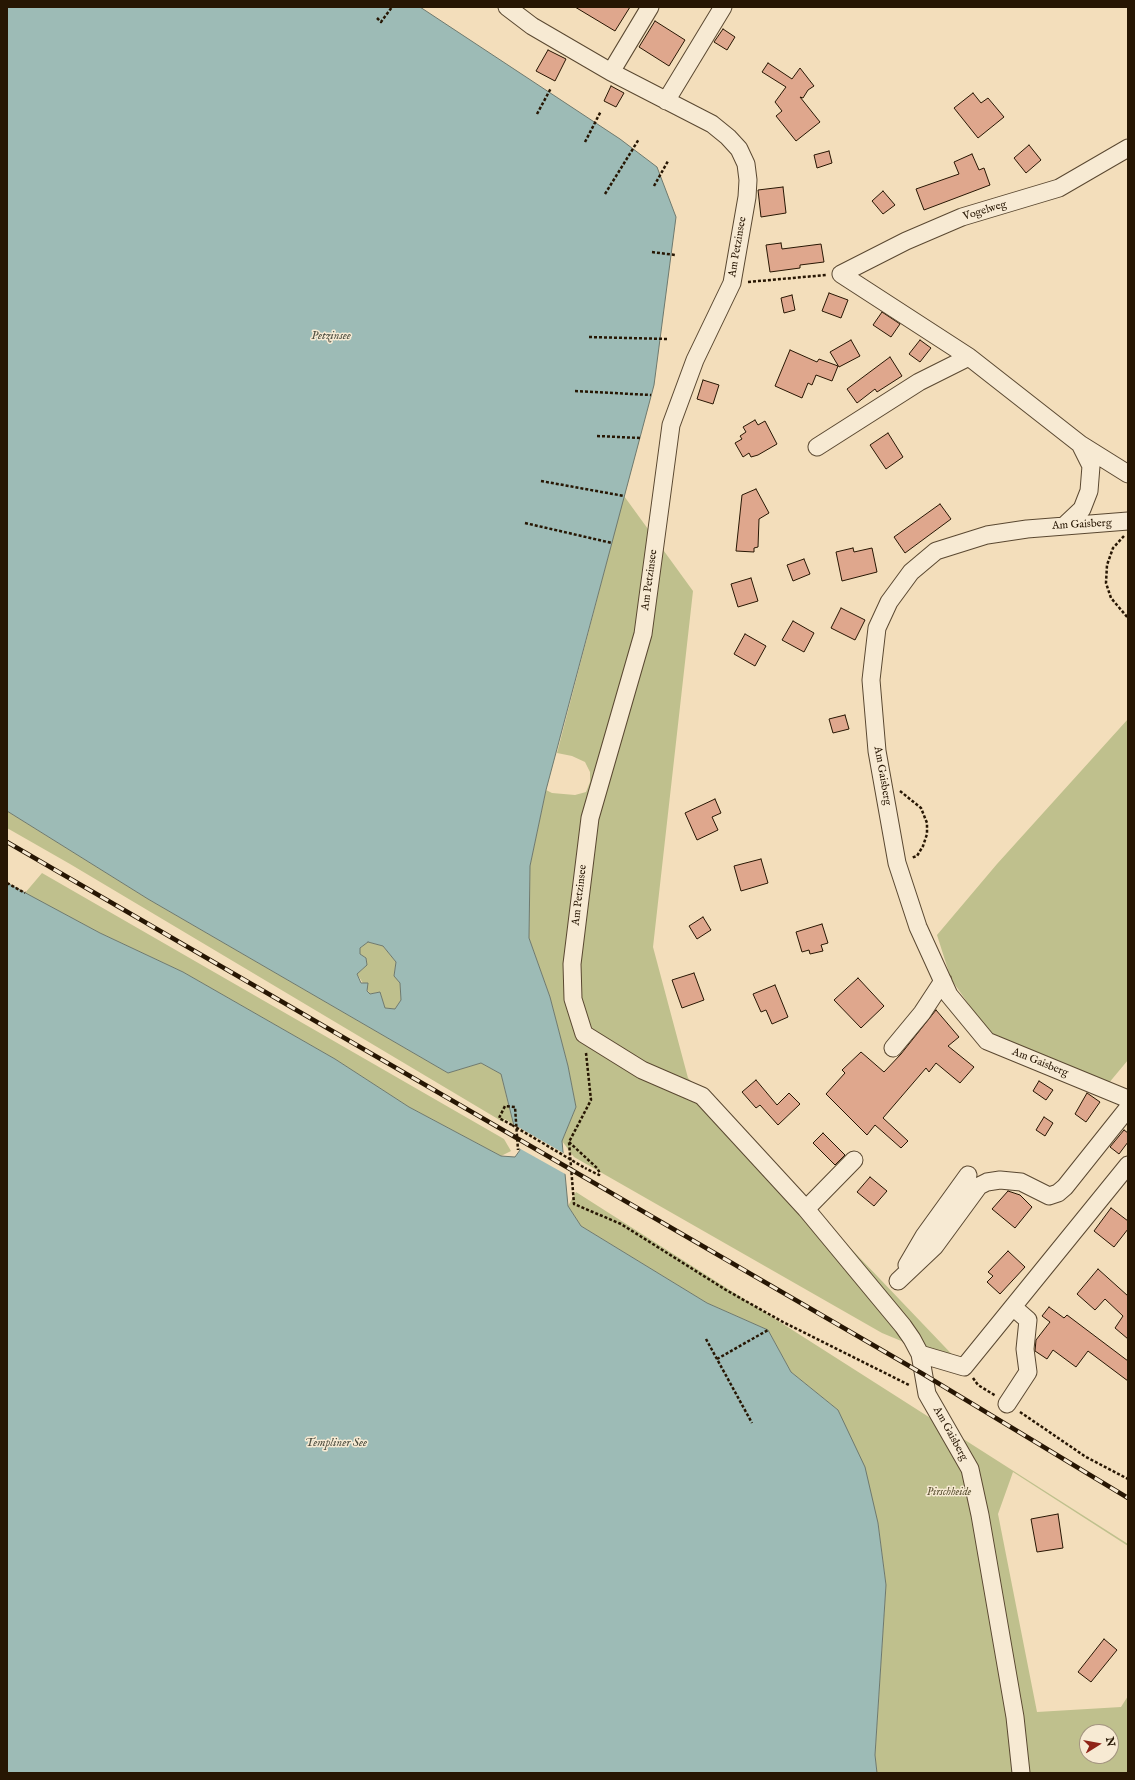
<!DOCTYPE html>
<html>
<head>
<meta charset="utf-8">
<style>
	body { margin:0 }
	#map { position:relative; width:1135px; height:1780px; overflow:hidden; background:#f3debb; font-family:"IM FELL English",serif }
	canvas { display:block }
	.frame { position:absolute; inset:0; border:8px solid #271603; pointer-events:none }
	.north { position:absolute; left:1079px; top:1724px; width:40px; height:40px; box-sizing:border-box; background:#f7ead3; border:1px solid #a49580; border-radius:50%; rotate:79deg; font-size:11px; font-weight:700; line-height:16px; text-align:center; color:#271603 }
	.north::after { content:''; display:block; margin:auto; width:14px; height:18px; background:#8f2418; clip-path:polygon(50% 0,100% 100%,50% 72%,0 100%) }
</style>
</head>
<body>
<div id="map">
<canvas width="1135" height="1780"></canvas>
<div class="frame"></div>
<div class="north">N</div>
</div>
<script>
const ctx = document.querySelector('canvas').getContext('2d');
ctx.lineJoin = 'round';
function fillPath(path, color) {
  ctx.fillStyle = color;
  ctx.fill(path, 'evenodd');
}
function toPath(rows) {
  const path = new Path2D();
  for (const r of rows) {
    path.moveTo(r[0], r[1]);
    for (let i = 2; i < r.length; i += 2) path.lineTo(r[i], r[i + 1]);
  }
  return path;
}
function stroke(path, color, width, dash) {
  ctx.strokeStyle = color;
  ctx.lineWidth = width;
  ctx.lineCap = dash ? 'butt' : 'round';
  ctx.setLineDash(dash || []);
  ctx.stroke(path);
}
function label(font, color, halo, rows, align = 'center') {
  ctx.font = font + ' "IM FELL English",serif';
  ctx.lineWidth = 3;
  ctx.setLineDash([]);
  ctx.textBaseline = 'middle';
  ctx.strokeStyle = halo;
  ctx.fillStyle = color;
  for (const [text, x, y, turn = 0] of rows) {
    ctx.save();
    ctx.translate(x, y);
    ctx.rotate((+turn || 0) * Math.PI / 180);
    ctx.textAlign = isNaN(turn) ? turn : align;
    if (halo) ctx.strokeText(text, 0, 0);
    ctx.fillText(text, 0, 0);
    ctx.restore();
  }
}
fillPath(toPath([
	[624,496,693,591,653,947,688,1078,964,1367,882,1333,574,1157,562,1141,576,1107,568,1066,550,997,529,938,530,866,546,790,552,793,575,795,586,792,590,782,590,772,585,762,572,756,557,753],
	[1128,719,1128,1060,1108,1084,988,1032,951,979,937,935,997,864],
	[7,811,148,899,448,1073,481,1063,501,1074,513,1124,505,1119,503,1122,70,864,7,828],
	[42,873,504,1139,511,1151,501,1156,409,1107,335,1059,183,972,100,933,25,893],
	[368,942,383,946,396,962,394,975,400,983,401,1000,395,1009,385,1008,380,992,370,994,357,974,367,965,366,958,360,954,360,948],
	[576,1192,1128,1544,1128,1546,1013,1472,998,1514,1037,1712,1121,1707,1128,1696,1128,1773,877,1773,875,1755,886,1585,878,1523,838,1410,791,1372,768,1330,707,1303,581,1226,568,1206],
	[1087,1732,1111,1732,1111,1756,1087,1756]
]), '#bfc08d');
const water = toPath([
	[7,7,420,7,620,139,657,167,676,217,654,385,546,790,530,866,529,938,550,997,568,1066,576,1107,562,1141,568,1206,581,1226,707,1303,768,1330,791,1372,838,1410,865,1467,878,1523,886,1585,875,1755,877,1773,7,1773,7,883,100,933,183,972,335,1059,409,1107,501,1156,515,1157,520,1150,501,1074,481,1063,448,1073,148,899,7,811,7,7],
	[368,942,383,946,396,962,394,976,400,983,401,1000,395,1009,385,1008,380,992,370,994,367,991,368,983,361,983,357,974,367,965,366,958,360,954,360,948,368,942]
]);
fillPath(water, '#9dbbb6');
stroke(water, '#6e796e', 1);
fillPath(toPath([
	[513,1124,565,1154,567,1175,517,1147]
]), '#f3debb');
const building = toPath([
	[575,7,630,7,615,31,575,7],
	[655,21,685,40,669,66,639,47,655,21],
	[723,29,735,37,727,50,714,42,723,29],
	[548,50,566,59,555,81,536,71,548,50],
	[768,63,792,79,800,68,814,86,808,90,803,98,800,97,820,122,796,141,776,116,782,111,775,102,786,87,762,72,768,63],
	[611,86,624,93,616,107,604,101,611,86],
	[973,93,981,103,988,98,1004,117,978,138,954,108,973,93],
	[1029,145,1041,160,1026,173,1014,158,1029,145],
	[829,151,832,163,817,168,814,155,829,151],
	[972,154,979,170,984,168,990,185,924,210,916,189,959,174,954,162,972,154],
	[783,187,786,213,761,217,758,190,783,187],
	[883,191,895,205,883,214,872,201,883,191],
	[781,243,782,249,821,244,824,262,800,265,800,268,770,272,766,245,781,243],
	[829,293,848,300,841,318,822,311,829,293],
	[792,295,795,310,784,313,781,298,792,295],
	[882,312,900,324,891,337,873,325,882,312],
	[851,340,860,356,839,367,830,352,851,340],
	[920,340,931,348,920,362,909,354,920,340],
	[790,350,817,362,819,359,838,366,832,381,816,375,812,385,808,383,802,398,775,386,790,350],
	[890,357,902,376,877,392,875,389,857,403,847,389,890,357],
	[703,380,719,385,713,404,697,399,703,380],
	[755,420,758,425,765,421,777,444,758,455,751,457,749,453,743,457,735,443,742,439,740,436,746,432,743,427,755,420],
	[888,433,903,457,886,469,870,445,888,433],
	[756,489,769,513,759,519,758,547,754,548,754,552,736,551,742,495,756,489],
	[940,504,951,519,905,553,894,537,940,504],
	[853,548,854,552,872,548,877,572,842,581,836,552,853,548],
	[804,559,810,574,793,581,787,565,804,559],
	[751,578,758,601,738,607,731,584,751,578],
	[841,608,865,620,855,640,831,628,841,608],
	[793,621,814,633,804,652,782,640,793,621],
	[745,634,766,646,755,666,734,654,745,634],
	[845,715,849,729,833,733,829,719,845,715],
	[715,799,721,813,712,817,718,830,697,840,685,813,715,799],
	[761,859,768,883,741,891,734,866,761,859],
	[703,917,711,930,697,939,689,926,703,917],
	[822,924,828,943,821,945,823,951,810,954,809,950,802,952,796,932,822,924],
	[694,973,704,1000,682,1008,672,980,694,973],
	[858,978,884,1006,861,1028,834,1000,858,978],
	[775,985,788,1017,772,1024,766,1010,761,1012,753,994,775,985],
	[936,1010,959,1037,948,1046,974,1067,960,1083,936,1063,929,1072,926,1068,883,1118,908,1141,901,1148,875,1125,867,1135,826,1094,845,1073,842,1070,861,1052,884,1072,901,1054,936,1010],
	[756,1080,777,1105,789,1093,800,1104,778,1125,760,1105,756,1108,742,1092,756,1080],
	[1039,1081,1053,1090,1046,1100,1033,1091,1039,1081],
	[1087,1093,1100,1102,1086,1122,1075,1114,1087,1093],
	[1044,1117,1053,1123,1045,1136,1036,1130,1044,1117],
	[1124,1130,1128,1133,1128,1142,1119,1154,1110,1147,1124,1130],
	[823,1133,845,1155,835,1165,813,1143,823,1133],
	[870,1177,887,1191,874,1206,857,1192,870,1177],
	[1008,1191,1020,1195,1032,1207,1015,1228,992,1209,1008,1191],
	[1111,1208,1128,1221,1128,1229,1114,1247,1094,1231,1111,1208],
	[1008,1251,1025,1267,1000,1294,987,1282,993,1276,988,1272,1008,1251],
	[1098,1269,1128,1296,1128,1339,1115,1328,1123,1316,1105,1299,1095,1310,1077,1294,1098,1269],
	[1049,1307,1064,1318,1067,1315,1128,1361,1128,1381,1088,1351,1076,1367,1053,1350,1047,1359,1035,1351,1036,1340,1050,1322,1042,1316,1049,1307],
	[1058,1514,1063,1548,1037,1552,1031,1519,1058,1514],
	[1104,1639,1117,1650,1091,1682,1078,1672,1104,1639]
]);
fillPath(building, '#dfa78d');
stroke(building, '#271603', 1);
const minor = toPath([
	[507,7,532,26,611,72,712,124,728,137,739,149,746,164,748,180,747,197,732,283,695,360,671,425,643,634,590,818,572,964,573,999,584,1034,642,1070,702,1096,806,1209,903,1326,912,1339,920,1354,927,1394,970,1469,980,1515,1015,1717,1021,1773],
	[611,72,650,7],
	[666,101,723,7],
	[841,274,969,357,1080,444,1091,466,1089,491,1082,509,1064,526],
	[841,274,906,241,962,217,1059,188,1128,148],
	[1080,444,1128,474],
	[817,447,919,382,969,357],
	[1128,521,1027,529,987,535,936,551,911,572,889,602,877,628,871,680,877,751,897,863,918,927,949,995,987,1041,1128,1099],
	[893,1048,922,1013,943,981],
	[806,1209,854,1160],
	[907,1265,924,1236,968,1175],
	[898,1281,935,1246,979,1186,987,1182,1000,1180,1021,1182,1049,1196,1058,1193,1065,1187,1128,1108],
	[920,1354,964,1367,1128,1165],
	[1007,1404,1028,1372,1025,1349,1028,1320,1013,1307]
]);
stroke(minor, '#5a4831', 19);
stroke(toPath([
	[377,18,381,22,392,7],
	[537,114,551,88],
	[585,142,601,111],
	[654,186,668,161],
	[605,194,639,139],
	[652,252,675,255],
	[748,282,826,275],
	[589,337,667,339],
	[575,391,651,395],
	[597,436,640,438],
	[541,481,624,496],
	[525,523,612,543],
	[1124,536,1113,548,1107,565,1106,583,1111,598,1128,618],
	[900,791,921,808,927,823,927,834,923,846,917,856,911,858],
	[7,883,25,893],
	[586,1053,591,1100,569,1142,574,1204,621,1224,726,1290,783,1322,909,1385],
	[512,1125,499,1118,505,1106,515,1107,518,1150],
	[569,1142,597,1168,600,1173,599,1175,585,1168],
	[706,1339,752,1423],
	[717,1359,768,1330],
	[973,1378,978,1385,996,1396],
	[1020,1412,1086,1457,1128,1479]
]), '#271603', 2.5, [3, 2]);
stroke(minor, '#f7ead3', 17);
const rail = toPath([
	[7,842,923,1374,1128,1498]
]);
stroke(rail, '#271603', 4.5);
stroke(rail, '#f7ead3', 3, [9]);
stroke(toPath([
	[512,1125,585,1168]
]), '#271603', 2.5, [3, 2]);
label('11px', '#271603', '#f7ead3', [
	["Vogelweg",985,211,-17],
	["Am Petzinsee",738,247,-80],
	["Am Gaisberg",1082,525,-3],
	["Am Petzinsee",650,580,-82],
	["Am Gaisberg",882,776,80],
	["Am Petzinsee",580,895,-83],
	["Am Gaisberg",1040,1063,22],
	["Am Gaisberg",950,1434,61]
]);
label('italic 11px', '#5c5233', '#f7ead3', [
	["Pirschheide",949,1493]
]);
label('italic 12px', '#505042', '#f7ead3', [
	["Petzinsee",331,337],
	["Templiner See",336,1444]
]);
</script>
</body>
</html>
